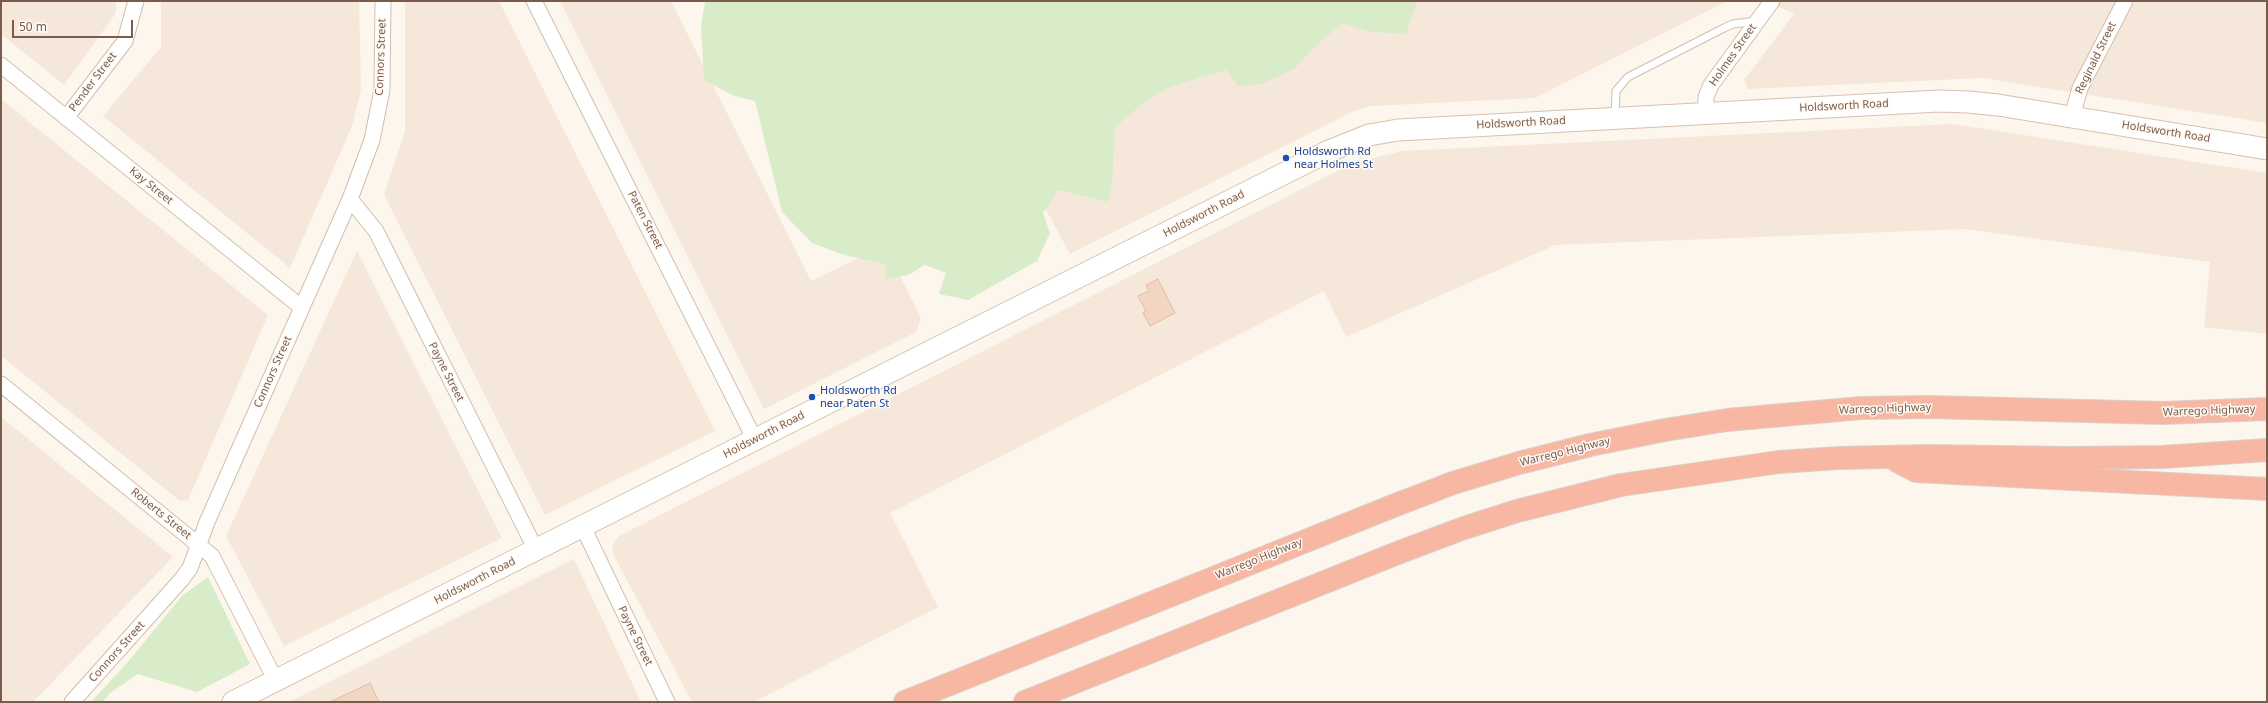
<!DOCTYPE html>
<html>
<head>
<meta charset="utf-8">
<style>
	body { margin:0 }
	#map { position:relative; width:2268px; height:703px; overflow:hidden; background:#fdf6ec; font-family:"Noto Sans",sans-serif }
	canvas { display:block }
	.frame { position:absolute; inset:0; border:2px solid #7a5c4d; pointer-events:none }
	.scale { position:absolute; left:12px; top:20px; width:121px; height:18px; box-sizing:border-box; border:2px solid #7a5c4d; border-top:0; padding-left:5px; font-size:12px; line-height:14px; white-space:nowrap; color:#7a5c4d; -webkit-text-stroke:3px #fffaf3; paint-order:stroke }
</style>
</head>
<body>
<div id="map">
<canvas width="2268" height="703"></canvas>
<div class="frame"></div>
<div class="scale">50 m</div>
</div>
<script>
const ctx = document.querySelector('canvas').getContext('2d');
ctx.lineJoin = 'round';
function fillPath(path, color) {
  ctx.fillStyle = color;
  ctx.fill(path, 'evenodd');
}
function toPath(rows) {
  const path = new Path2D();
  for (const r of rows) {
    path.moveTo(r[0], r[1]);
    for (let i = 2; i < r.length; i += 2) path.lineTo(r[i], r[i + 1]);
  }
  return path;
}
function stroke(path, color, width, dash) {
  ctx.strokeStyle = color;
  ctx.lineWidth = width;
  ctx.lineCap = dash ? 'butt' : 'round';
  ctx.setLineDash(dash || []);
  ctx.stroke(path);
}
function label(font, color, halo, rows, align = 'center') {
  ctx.font = font + ' "Noto Sans",sans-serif';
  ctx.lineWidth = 3;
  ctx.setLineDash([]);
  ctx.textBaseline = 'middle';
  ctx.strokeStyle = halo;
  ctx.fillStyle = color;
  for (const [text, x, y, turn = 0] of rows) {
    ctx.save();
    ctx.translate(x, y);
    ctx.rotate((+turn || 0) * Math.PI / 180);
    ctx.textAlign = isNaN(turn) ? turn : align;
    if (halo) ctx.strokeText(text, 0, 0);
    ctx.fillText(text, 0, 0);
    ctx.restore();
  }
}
fillPath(toPath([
	[1,1,116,1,116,13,64,85,1,34],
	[161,1,359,1,361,90,352,126,290,268,103,116,161,47],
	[405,1,499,1,715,431,545,515,384,195,405,131],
	[560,1,671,1,811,281,885,245,921,318,916,332,764,409],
	[1222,1,1727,1,1535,98,1372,106,1354,111,1070,254,1019,160],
	[1766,1,2267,1,2267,123,1982,78,1748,89,1744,80,1794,14],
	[1,99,268,315,188,500,180,501,1,356],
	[1953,124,2267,173,2267,334,2204,327,2210,262,1964,229,1555,245,1346,337,1324,291,890,513,938,607,754,702,692,702,613,554,612,545,619,536,1353,163,1402,151],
	[357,251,502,538,284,646,226,536],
	[1,417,173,557,33,702,1,702],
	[574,559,641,702,289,702]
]), '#f5e8da');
fillPath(toPath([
	[685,1,1417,1,1406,34,1371,32,1342,23,1312,49,1294,69,1261,84,1238,86,1226,70,1172,86,1146,101,1115,127,1112,182,1108,202,1058,190,1043,213,1050,233,1037,261,968,300,939,294,946,273,925,265,908,275,886,279,886,264,844,255,812,243,782,212,755,101,734,96,704,80,701,26,705,2],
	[208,577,250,664,197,692,138,674,110,693,103,702,91,702,127,663,182,596]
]), '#d8ecc9');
const building = toPath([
	[1158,279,1175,313,1150,326,1143,313,1146,311,1138,296,1149,291,1146,285,1158,279],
	[370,683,379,702,330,702,370,683]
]);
fillPath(building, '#f3d5c3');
stroke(building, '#e6bba3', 1);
const lane = toPath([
	[1615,117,1616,91,1628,77,1724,28,1733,24,1757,21]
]);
const street = toPath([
	[534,1,755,440],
	[1,65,301,307],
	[1706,113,1706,97,1711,85,1772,1],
	[2072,117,2080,88,2125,1],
	[66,118,125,41,136,1],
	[350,199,376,231,536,550],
	[1,384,212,556,276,681],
	[583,527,667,702],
	[72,702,182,579,190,568,207,522,350,199,372,140,382,90,383,1]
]);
const secondary = toPath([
	[233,702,1329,151,1369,135,1398,130,1939,101,1968,102,1998,105,2267,149]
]);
const highway = toPath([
	[1897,461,1916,471,2267,489],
	[905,702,1393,506,1453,483,1519,463,1590,445,1665,430,1727,420,1861,408,1930,407,2163,413,2267,409],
	[1025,702,1400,552,1464,528,1517,511,1621,485,1779,462,1839,458,1928,456,2069,458,2162,457,2267,450]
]);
stroke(lane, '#d1beb0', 9);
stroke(street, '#d1beb0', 17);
stroke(secondary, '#d6c0b0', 23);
stroke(highway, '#dad1cd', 24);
stroke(lane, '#fff', 7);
stroke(street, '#fff', 15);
stroke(secondary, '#fff', 21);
stroke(highway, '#f7b7a3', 22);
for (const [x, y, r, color] of [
	[1286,158,4,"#1a4fb4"],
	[812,397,4,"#1a4fb4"]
]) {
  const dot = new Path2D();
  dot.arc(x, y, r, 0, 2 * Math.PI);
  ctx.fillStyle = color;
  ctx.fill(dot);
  stroke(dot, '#fffaf3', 1.5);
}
label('11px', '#7a5c4d', '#fffaf3', [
	["Holmes Street",1733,55,-55],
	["Connors Street",381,57,-88],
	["Reginald Street",2096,58,-64],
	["Pender Street",93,82,-53],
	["Holdsworth Road",1844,106,-3],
	["Holdsworth Road",1521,123,-3],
	["Holdsworth Road",2166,132,9],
	["Kay Street",151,186,39],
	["Holdsworth Road",1204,214,-27],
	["Paten Street",645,220,63],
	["Connors Street",273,372,-66],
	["Payne Street",446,372,63],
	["Warrego Highway",1885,409,-2],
	["Warrego Highway",2209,411,-2],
	["Holdsworth Road",764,435,-27],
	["Warrego Highway",1565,452,-14],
	["Roberts Street",161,514,39],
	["Warrego Highway",1259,559,-22],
	["Holdsworth Road",475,581,-27],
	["Payne Street",635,636,64],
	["Connors Street",117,652,-48]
]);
label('11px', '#164399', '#fffaf3', [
	["Holdsworth Rd",1294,152],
	["near Holmes St",1294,165],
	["Holdsworth Rd",820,391],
	["near Paten St",820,404]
], 'left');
</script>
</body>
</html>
